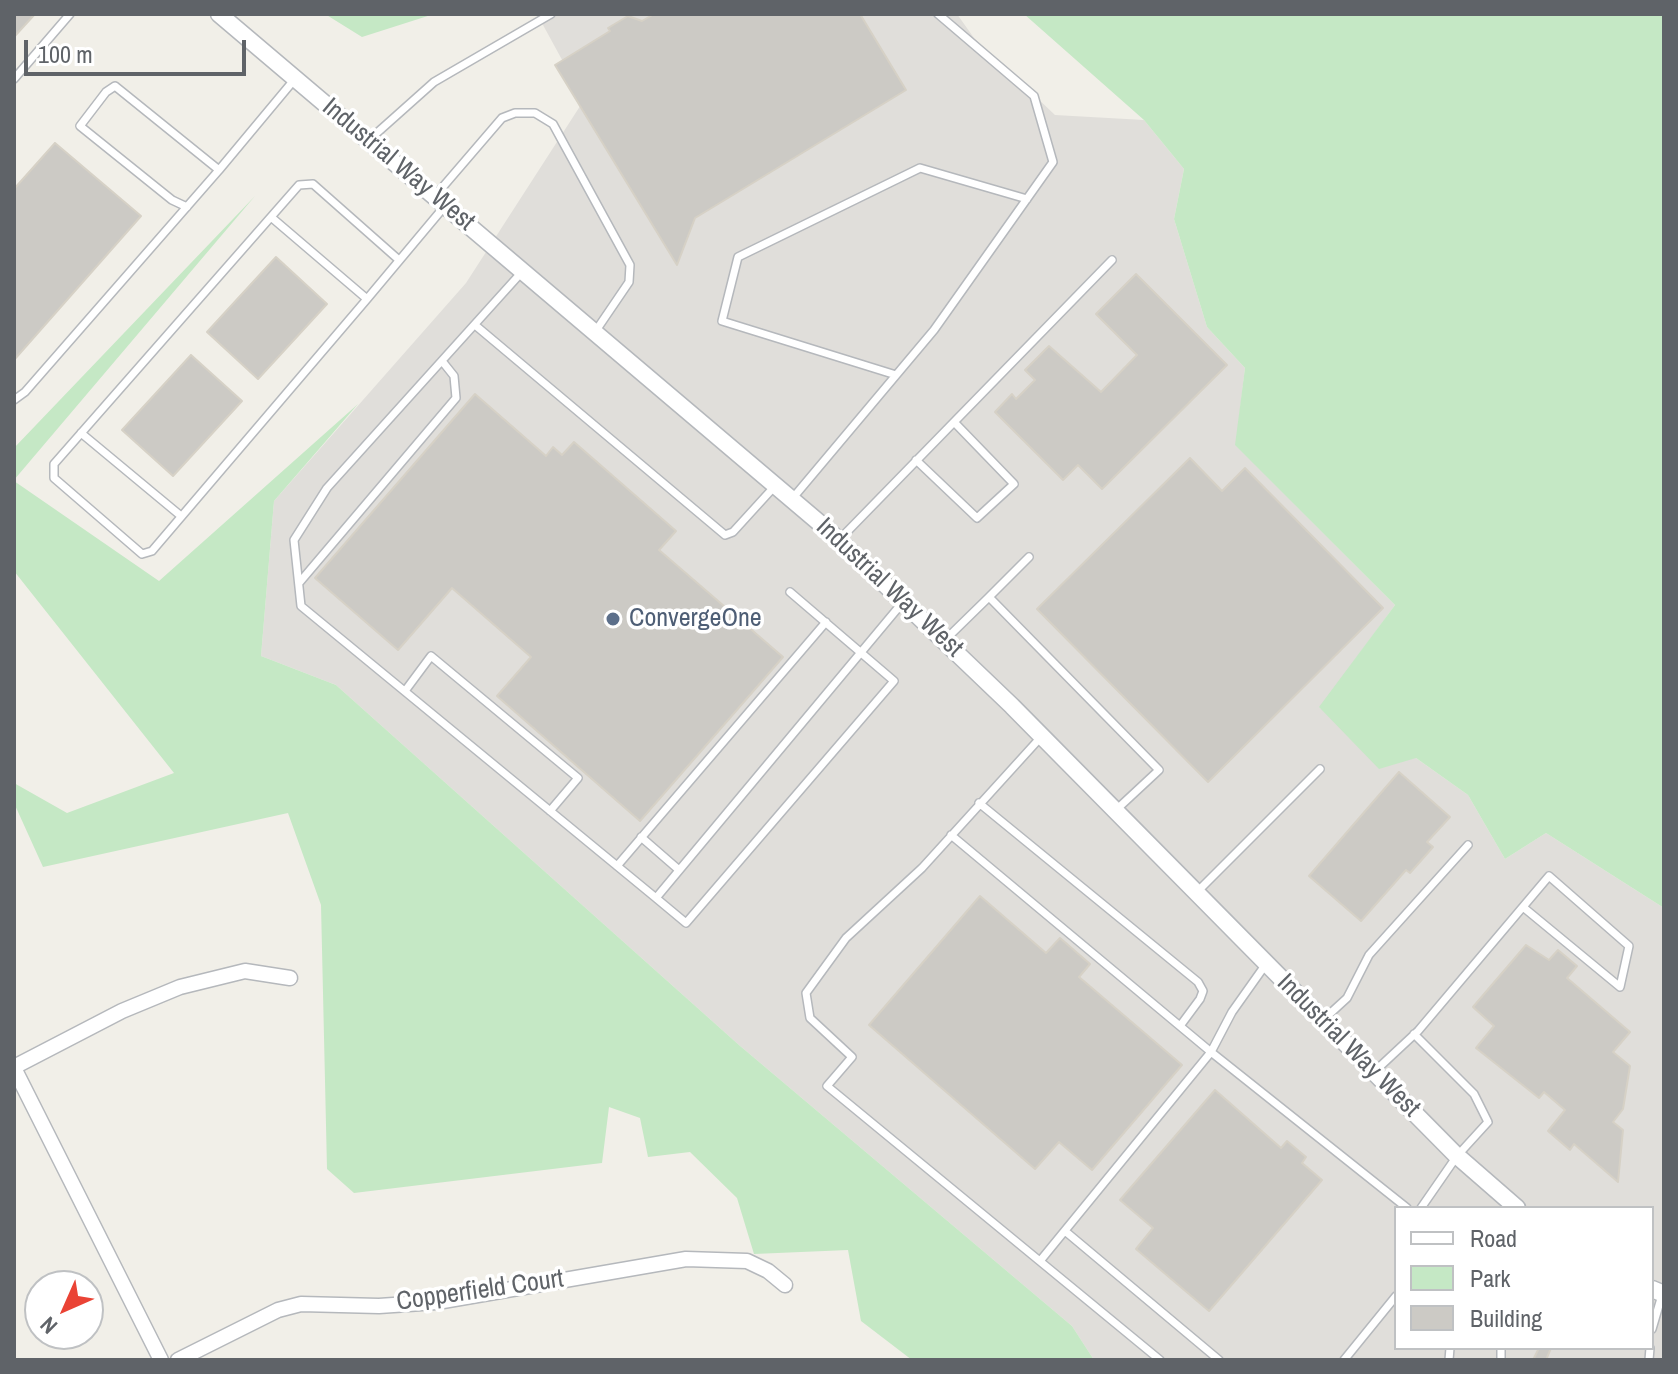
<!DOCTYPE html>
<html>
<head>
<meta charset="utf-8">
<style>
	body { margin:0 }
	#map { position:relative; width:1678px; height:1374px; overflow:hidden; background:#f1efe8; font-family:"Archivo Narrow",sans-serif }
	canvas { display:block }
	.frame { position:absolute; inset:0; border:16px solid #5f6368; pointer-events:none }
	.legend { position:absolute; left:1394px; top:1206px; width:260px; height:144px; box-sizing:border-box; background:#fff; border:2px solid #bfc1c3; margin:0; padding:10px 14px; list-style:none; font-size:24px; color:#5f6368 }
	.legend li { display:flex; align-items:center; gap:16px; height:40px }
	.legend b { width:40px; border:2px solid #bfc1c3 }
	.north { position:absolute; left:24px; top:1270px; width:80px; height:80px; box-sizing:border-box; background:#fff; border:2px solid #bfc1c3; border-radius:50%; rotate:225deg; font-size:22px; font-weight:700; line-height:32px; text-align:center; color:#5f6368 }
	.north::after { content:''; display:block; margin:auto; width:28px; height:36px; background:#ea4335; clip-path:polygon(50% 0,100% 100%,50% 72%,0 100%) }
	.scale { position:absolute; left:24px; top:40px; width:222px; height:36px; box-sizing:border-box; border:4px solid #5f6368; border-top:0; padding-left:10px; font-size:24px; line-height:28px; white-space:nowrap; color:#5f6368; -webkit-text-stroke:6px #fff; paint-order:stroke }
</style>
</head>
<body>
<div id="map">
<canvas width="1678" height="1374"></canvas>
<div class="frame"></div>
<ul class="legend">
<li><b style="height:10px;background:#fff"></b>Road</li>
<li><b style="height:22px;background:#c5e8c5"></b>Park</li>
<li><b style="height:22px;background:#cccac5"></b>Building</li>
</ul>
<div class="north">N</div>
<div class="scale">100 m</div>
</div>
<script>
const ctx = document.querySelector('canvas').getContext('2d');
ctx.lineJoin = 'round';
function fillPath(path, color) {
  ctx.fillStyle = color;
  ctx.fill(path, 'evenodd');
}
function toPath(rows) {
  const path = new Path2D();
  for (const r of rows) {
    path.moveTo(r[0], r[1]);
    for (let i = 2; i < r.length; i += 2) path.lineTo(r[i], r[i + 1]);
  }
  return path;
}
function stroke(path, color, width, dash) {
  ctx.strokeStyle = color;
  ctx.lineWidth = width;
  ctx.lineCap = dash ? 'butt' : 'round';
  ctx.setLineDash(dash || []);
  ctx.stroke(path);
}
function label(font, color, halo, rows, align = 'center') {
  ctx.font = font + ' "Archivo Narrow",sans-serif';
  ctx.lineWidth = 7;
  ctx.setLineDash([]);
  ctx.textBaseline = 'middle';
  ctx.strokeStyle = halo;
  ctx.fillStyle = color;
  for (const [text, x, y, turn = 0] of rows) {
    ctx.save();
    ctx.translate(x, y);
    ctx.rotate((+turn || 0) * Math.PI / 180);
    ctx.textAlign = isNaN(turn) ? turn : align;
    if (halo) ctx.strokeText(text, 0, 0);
    ctx.fillText(text, 0, 0);
    ctx.restore();
  }
}
fillPath(toPath([
	[537,14,957,14,974,38,1055,115,1144,120,1184,169,1174,219,1207,327,1245,368,1236,445,1395,605,1320,708,1416,758,1468,795,1505,859,1546,833,1664,908,1664,1360,1094,1360,1072,1326,739,1045,336,685,261,656,274,501,466,283,584,100],
	[1396,1208,1652,1208,1652,1348,1396,1348]
]), '#e0deda');
fillPath(toPath([
	[325,14,434,14,362,37],
	[1024,14,1664,14,1664,908,1546,833,1505,859,1468,795,1416,758,1379,769,1319,707,1395,605,1235,445,1245,368,1207,327,1174,219,1184,169,1144,120],
	[255,196,14,480,14,448],
	[358,404,274,501,261,656,336,685,739,1045,1072,1326,1094,1360,912,1360,861,1321,848,1250,754,1254,737,1198,690,1152,648,1157,640,1118,609,1107,602,1163,354,1193,327,1169,321,905,288,813,43,867,14,803,14,783,67,813,174,773,14,571,14,481,159,581]
]), '#c5e8c5');
const building = toPath([
	[14,14,35,14,14,37,14,14],
	[654,14,860,14,906,90,695,218,677,265,555,65,610,31,608,28,628,16,642,21,654,14],
	[55,143,141,216,14,360,14,189,55,143],
	[276,257,327,304,258,379,207,332,276,257],
	[1136,274,1227,365,1102,489,1078,465,1063,480,995,412,1012,394,1016,399,1035,380,1025,370,1049,346,1101,392,1137,355,1096,314,1136,274],
	[191,355,242,401,173,476,122,430,191,355],
	[475,394,546,456,553,447,562,455,574,442,676,531,659,550,783,657,640,821,497,696,531,657,452,588,398,650,315,578,475,394],
	[1190,458,1222,491,1245,468,1383,608,1208,782,1037,609,1190,458],
	[1399,772,1450,817,1427,842,1433,847,1410,873,1406,870,1361,921,1309,876,1399,772],
	[980,896,1046,953,1060,938,1090,964,1079,977,1182,1065,1092,1170,1059,1142,1035,1169,869,1025,980,896],
	[1526,945,1549,960,1558,950,1577,966,1567,978,1630,1032,1613,1052,1630,1066,1623,1109,1613,1122,1623,1130,1618,1182,1574,1144,1570,1150,1548,1131,1565,1110,1544,1092,1539,1098,1476,1048,1494,1026,1473,1007,1526,945],
	[1215,1090,1281,1148,1287,1141,1306,1157,1302,1163,1322,1180,1209,1311,1136,1249,1153,1228,1120,1200,1215,1090],
	[1539,1348,1551,1348,1546,1360,1533,1360,1539,1348]
]);
fillPath(building, '#cccac5');
stroke(building, '#d6d1c6', 2);
const service = toPath([
	[14,79,70,14],
	[369,140,434,82,551,14],
	[435,196,502,118,515,113,535,113,553,124,630,265,629,282,595,332],
	[187,207,172,200,80,126,106,92,115,86,219,170],
	[271,217,367,299],
	[399,260,313,184,299,185,54,464,54,478,142,554,152,551,367,299,444,207],
	[521,273,327,488,294,540,301,606,656,898,903,602],
	[475,325,725,535,733,532,774,487],
	[896,375,722,321,738,257,920,168,1027,199],
	[14,400,25,392,219,170,294,80],
	[81,433,181,516],
	[916,460,977,518,1014,484,954,422],
	[792,499,934,330,1053,162,1034,96,938,14],
	[839,540,1112,260],
	[299,583,456,398,454,376,442,361],
	[989,597,1029,557],
	[945,640,989,597,1159,770,1116,810],
	[405,691,431,656,578,778,550,811],
	[1041,737,922,868,846,938,806,993,810,1018,852,1057,827,1086,1160,1360],
	[979,803,1198,982,1203,991,1200,999,1180,1026],
	[951,835,1211,1052,1407,1208],
	[641,837,679,870],
	[617,866,826,622],
	[1197,892,1320,769],
	[656,898,686,923,894,681,790,592],
	[1323,1020,1347,998,1369,955,1468,845],
	[1414,1034,1474,1094,1488,1122,1457,1156,1421,1208],
	[1374,1072,1418,1031,1549,876,1629,946,1620,987,1523,907],
	[1065,1231,1219,1360],
	[1040,1261,1211,1052,1232,1012,1266,964],
	[1652,1329,1662,1295],
	[1344,1360,1396,1296],
	[1449,1360,1450,1348],
	[1501,1360,1501,1348],
	[1649,1360,1650,1348]
]);
const minor = toPath([
	[14,1067,122,1011,180,987,245,971,290,978],
	[14,1068,161,1360],
	[178,1360,278,1310,301,1304,379,1306,437,1302,686,1259,747,1261,768,1271,785,1285]
]);
const tertiary = toPath([
	[219,14,829,531,1012,706,1455,1154,1517,1208],
	[1652,1289,1664,1294]
]);
stroke(service, '#b5b8bc', 10);
stroke(minor, '#b5b8bc', 17);
stroke(tertiary, '#b5b8bc', 19);
stroke(service, '#fff', 7);
stroke(minor, '#fff', 14);
stroke(tertiary, '#fff', 16);
for (const [x, y, r, color] of [
	[613,619,8,"#5c6f8a"]
]) {
  const dot = new Path2D();
  dot.arc(x, y, r, 0, 2 * Math.PI);
  ctx.fillStyle = color;
  ctx.fill(dot);
  stroke(dot, '#fff', 3);
}
label('26px', '#5f6368', '#fff', [
	["Industrial Way West",398,165,40],
	["Industrial Way West",889,588,43],
	["Industrial Way West",1348,1046,45],
	["Copperfield Court",480,1291,-8]
]);
label('26px', '#4e5e75', '#fff', [
	["ConvergeOne",629,619]
], 'left');
</script>
</body>
</html>
